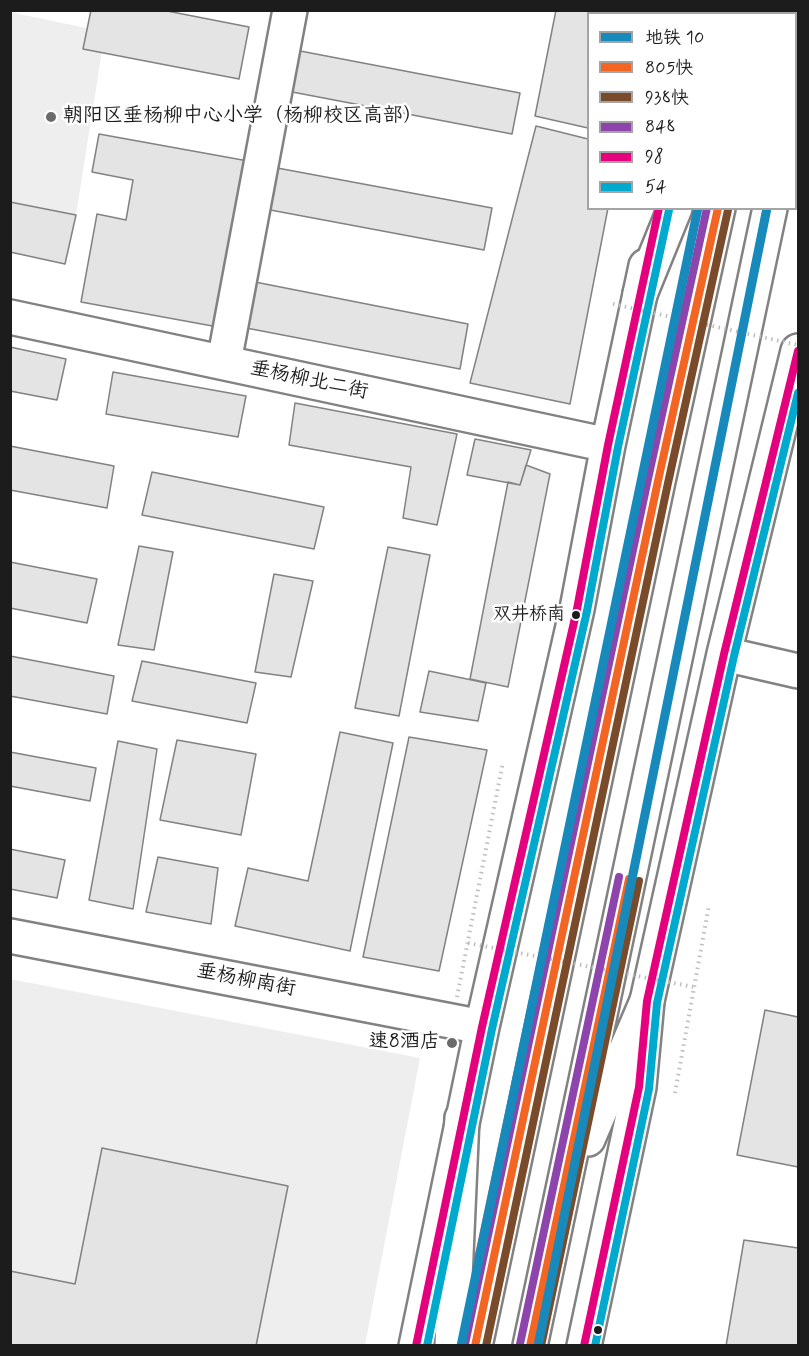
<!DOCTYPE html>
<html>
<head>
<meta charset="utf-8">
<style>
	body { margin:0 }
	#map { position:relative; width:809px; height:1356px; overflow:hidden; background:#fff; font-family:Mynerve,"LXGW WenKai TC",sans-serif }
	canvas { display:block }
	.frame { position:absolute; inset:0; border:12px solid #1c1c1c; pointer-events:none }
	.legend { position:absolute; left:587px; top:12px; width:210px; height:198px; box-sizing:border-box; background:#fff; border:2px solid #a4a4a4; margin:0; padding:8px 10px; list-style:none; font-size:18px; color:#1c1c1c }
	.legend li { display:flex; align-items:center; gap:12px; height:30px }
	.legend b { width:30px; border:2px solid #a4a4a4 }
</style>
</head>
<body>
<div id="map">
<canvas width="809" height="1356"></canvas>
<div class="frame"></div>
<ul class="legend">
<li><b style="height:8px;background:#178abb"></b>地铁 10</li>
<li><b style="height:8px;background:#f26522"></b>805快</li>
<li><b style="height:8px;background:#7a4b2a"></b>938快</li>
<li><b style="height:8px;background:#8e44ad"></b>848</li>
<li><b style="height:8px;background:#e5007d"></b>98</li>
<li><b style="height:8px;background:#00a9ce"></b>54</li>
</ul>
</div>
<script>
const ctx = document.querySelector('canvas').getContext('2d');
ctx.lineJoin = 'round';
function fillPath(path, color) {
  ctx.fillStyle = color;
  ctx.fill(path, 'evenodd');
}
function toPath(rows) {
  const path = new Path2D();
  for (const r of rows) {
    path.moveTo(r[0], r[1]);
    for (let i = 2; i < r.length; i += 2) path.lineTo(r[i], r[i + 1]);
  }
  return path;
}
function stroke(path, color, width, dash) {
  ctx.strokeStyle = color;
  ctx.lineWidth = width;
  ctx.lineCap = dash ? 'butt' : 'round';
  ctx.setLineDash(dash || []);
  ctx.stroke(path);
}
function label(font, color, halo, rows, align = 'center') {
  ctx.font = font + ' Mynerve,"LXGW WenKai TC",sans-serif';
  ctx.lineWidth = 5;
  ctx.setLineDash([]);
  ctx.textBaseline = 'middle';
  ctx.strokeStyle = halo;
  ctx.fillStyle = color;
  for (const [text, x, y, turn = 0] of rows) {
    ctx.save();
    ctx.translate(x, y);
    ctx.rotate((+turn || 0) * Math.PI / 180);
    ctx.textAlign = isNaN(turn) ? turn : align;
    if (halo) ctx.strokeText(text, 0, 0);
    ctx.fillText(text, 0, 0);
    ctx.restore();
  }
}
fillPath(toPath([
	[10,12,105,32,76,215,11,202],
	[10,979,420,1058,365,1345,11,1345]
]), '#eee');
const building = toPath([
	[91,10,162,10,249,27,239,79,83,49,91,10],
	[556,10,651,10,651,14,588,14,588,128,535,116,556,10],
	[295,50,520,93,512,134,287,91,295,50],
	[536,126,588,139,588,208,608,208,570,404,470,383,536,126],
	[99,134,248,161,218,327,81,302,97,214,126,220,133,180,92,172,99,134],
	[272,167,492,208,484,250,265,209,272,167],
	[10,202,76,215,65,264,10,252,10,202],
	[250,281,468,324,460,369,241,327,250,281],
	[10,347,66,359,57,400,10,391,10,347],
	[113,372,246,396,238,437,106,414,113,372],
	[295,403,457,434,437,525,403,518,411,467,289,445,295,403],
	[475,439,531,450,520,485,467,475,475,439],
	[10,446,114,466,107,508,10,490,10,446],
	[526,465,550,474,508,687,470,679,508,482,520,485,526,465],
	[152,472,324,507,314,549,142,515,152,472],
	[139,546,173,552,154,650,118,645,139,546],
	[388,547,430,555,399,716,355,708,388,547],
	[10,562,97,579,87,623,10,608,10,562],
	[274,574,313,581,291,677,255,672,274,574],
	[10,656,114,676,107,714,10,696,10,656],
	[142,661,256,683,247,723,132,701,142,661],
	[429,671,486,683,478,721,420,712,429,671],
	[340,732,393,743,350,951,235,926,248,868,308,881,340,732],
	[409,737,487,750,439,971,363,957,409,737],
	[177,740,256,754,241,835,160,820,177,740],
	[118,741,157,749,133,909,89,900,118,741],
	[10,752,96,768,90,801,10,786,10,752],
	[10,849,65,860,57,898,10,889,10,849],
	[158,857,218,868,211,924,146,912,158,857],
	[765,1010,798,1017,798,1167,737,1155,765,1010],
	[102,1148,288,1186,256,1346,10,1346,10,1271,75,1284,102,1148],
	[744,1240,798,1248,798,1346,726,1346,744,1240]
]);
fillPath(building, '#e4e4e4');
stroke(building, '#828282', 1.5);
const minor = toPath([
	[701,14,701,10],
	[10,317,608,445],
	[224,362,290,10],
	[724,654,798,671],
	[10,936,482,1027],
	[416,1346,482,1027,577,609,608,445,646,266],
	[584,1346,639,1087,647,1001,724,654,798,351]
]);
const highway = toPath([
	[754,14,755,10],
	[796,86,798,72],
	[640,294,675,208],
	[588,1139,647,1001],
	[452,1346,462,1118],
	[475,1346,658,481,718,208],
	[530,1346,770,208]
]);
stroke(minor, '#828282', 38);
stroke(highway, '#828282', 38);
stroke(toPath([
	[457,997,503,762],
	[675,1093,709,905]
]), '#bebebe', 4, [1.5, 4.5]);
stroke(minor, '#fff', 33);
stroke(highway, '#fff', 33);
stroke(toPath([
	[613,304,798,345],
	[468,943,694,987]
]), '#bebebe', 4, [1.5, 4.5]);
stroke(toPath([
	[475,1346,658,481,718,208],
	[530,1346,629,879]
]), '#f26522', 8);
stroke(toPath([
	[486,1346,668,483,728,210],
	[541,1346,639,881]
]), '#7a4b2a', 8);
stroke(toPath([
	[465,1344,648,479,707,208],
	[520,1344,619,877]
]), '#8e44ad', 8);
stroke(toPath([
	[416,1346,482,1027,577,609,608,445,659,208],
	[584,1346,639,1087,647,1001,724,654,798,351]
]), '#e5007d', 8);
stroke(toPath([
	[427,1346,492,1029,587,611,618,447,669,210],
	[595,1346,649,1089,657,1003,734,656,798,393]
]), '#00a9ce', 8);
stroke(toPath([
	[461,1346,698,208],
	[538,1346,767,208]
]), '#178abb', 9);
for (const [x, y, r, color] of [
	[51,117,6,"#6b6b6b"],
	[576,615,5,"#1c1c1c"],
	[452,1043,6,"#6b6b6b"],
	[598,1330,5,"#1c1c1c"]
]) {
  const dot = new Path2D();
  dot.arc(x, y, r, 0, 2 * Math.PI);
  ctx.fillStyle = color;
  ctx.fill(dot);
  stroke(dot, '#fff', 2);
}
label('18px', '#1c1c1c', '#fff', [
	["双井桥南",565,615]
], 'right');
label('20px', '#1c1c1c', '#fff', [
	["朝阳区垂杨柳中心小学（杨柳校区高部）",63,117],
	["速8酒店",440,1043,"right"]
], 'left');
label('20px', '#1c1c1c', '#fff', [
	["垂杨柳北二街",309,381,12],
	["垂杨柳南街",246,981,11]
]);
</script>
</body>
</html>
